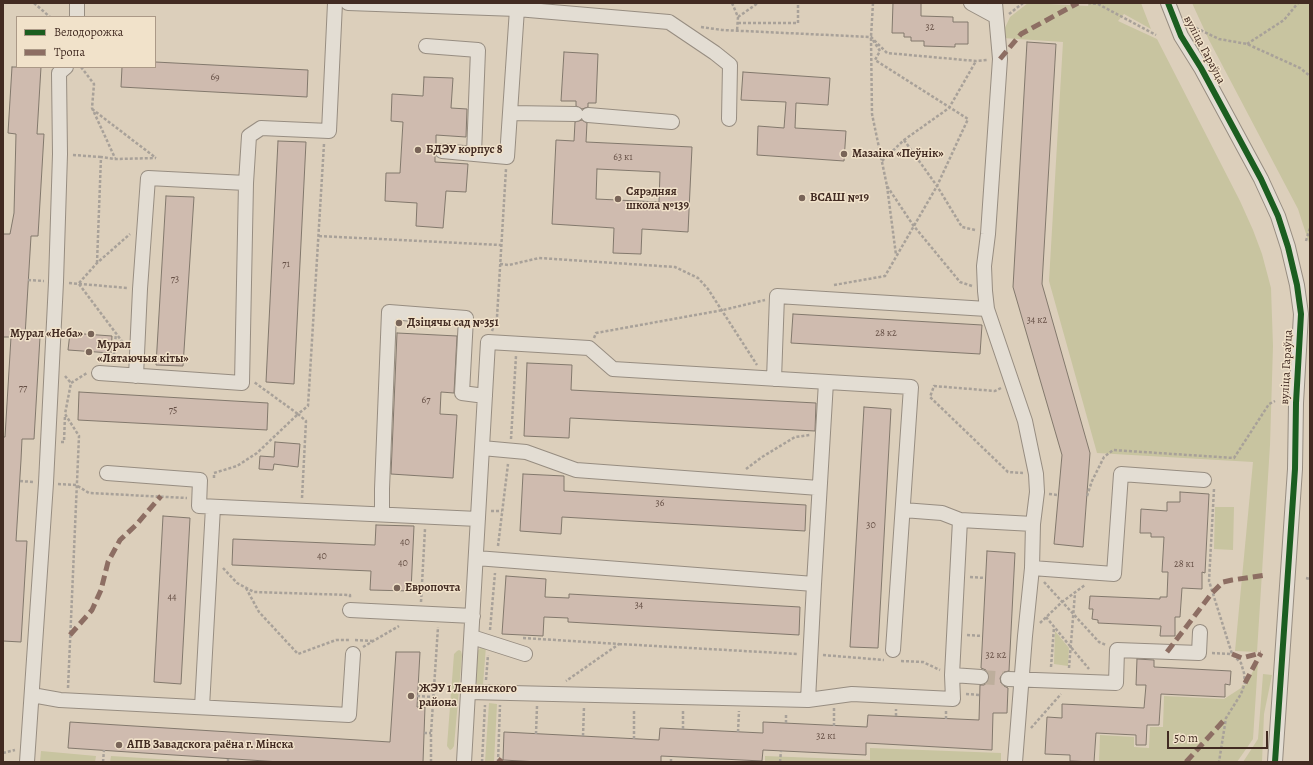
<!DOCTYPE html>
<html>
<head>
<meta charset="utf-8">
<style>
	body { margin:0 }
	#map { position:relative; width:1313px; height:765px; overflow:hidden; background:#dccfbb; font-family:Alegreya,serif }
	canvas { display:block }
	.frame { position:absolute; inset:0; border:4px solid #422b22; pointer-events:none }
	.legend { position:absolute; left:16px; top:16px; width:140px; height:52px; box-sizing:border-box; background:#f1e2ca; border:1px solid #ab9987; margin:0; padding:5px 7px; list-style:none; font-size:12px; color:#422b22 }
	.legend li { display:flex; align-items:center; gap:8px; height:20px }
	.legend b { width:20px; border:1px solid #ab9987 }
	.scale { position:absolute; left:1167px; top:731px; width:101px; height:18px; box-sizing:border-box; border:2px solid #422b22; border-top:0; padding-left:5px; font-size:12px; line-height:14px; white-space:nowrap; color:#422b22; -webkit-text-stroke:3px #f1e2ca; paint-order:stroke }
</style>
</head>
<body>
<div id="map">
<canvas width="1313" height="765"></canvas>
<div class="frame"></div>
<ul class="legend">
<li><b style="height:5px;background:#1b5e20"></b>Велодорожка</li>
<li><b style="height:5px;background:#8d6e63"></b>Тропа</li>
</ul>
<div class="scale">50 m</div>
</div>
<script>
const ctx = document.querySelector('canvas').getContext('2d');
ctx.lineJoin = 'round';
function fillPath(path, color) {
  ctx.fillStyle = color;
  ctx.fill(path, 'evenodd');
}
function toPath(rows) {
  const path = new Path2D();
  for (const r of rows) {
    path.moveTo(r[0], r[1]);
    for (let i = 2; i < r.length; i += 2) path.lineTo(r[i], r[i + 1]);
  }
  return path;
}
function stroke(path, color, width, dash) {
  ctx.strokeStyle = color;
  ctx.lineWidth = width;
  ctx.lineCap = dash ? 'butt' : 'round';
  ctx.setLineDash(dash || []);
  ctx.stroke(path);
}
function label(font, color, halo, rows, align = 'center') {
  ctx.font = font + ' Alegreya,serif';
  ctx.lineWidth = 3;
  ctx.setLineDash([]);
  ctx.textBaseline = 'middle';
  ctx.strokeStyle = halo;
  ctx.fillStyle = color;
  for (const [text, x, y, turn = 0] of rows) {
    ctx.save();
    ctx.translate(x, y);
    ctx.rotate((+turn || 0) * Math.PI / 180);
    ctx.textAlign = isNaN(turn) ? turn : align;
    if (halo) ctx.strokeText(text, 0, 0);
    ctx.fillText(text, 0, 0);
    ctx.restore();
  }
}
fillPath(toPath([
	[1028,3,1088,6,1089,3,1141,3,1151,29,1124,14,1118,21,1157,39,1240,201,1253,230,1262,254,1271,288,1273,346,1270,445,1257,652,1235,651,1253,462,1097,453,1049,281,1063,42,1003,38,1004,30,1010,17],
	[1192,3,1310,3,1310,246,1298,209,1209,40],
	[1215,507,1234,507,1233,550,1214,549],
	[1055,631,1069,648,1068,666,1054,664],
	[486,646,483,685,478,685,475,681,476,653,481,647],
	[459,650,461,651,462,655,454,746,452,749,450,750,447,746,454,654,457,651],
	[1258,661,1253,739,1237,762,1099,762,1100,735,1134,737,1134,747,1149,748,1150,727,1163,727,1164,696,1224,699,1241,688,1242,685,1246,685],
	[1263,674,1272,675,1264,714,1262,762,1243,762,1258,739],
	[489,703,497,704,494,762,485,762],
	[870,748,1001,753,1001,762,765,762,765,756,870,760],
	[41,751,96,756,95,762,40,762],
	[111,756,205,762,110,762]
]), '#c8c4a0');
const building = toPath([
	[893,3,921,3,921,16,953,17,953,22,968,22,968,44,955,44,955,47,924,46,924,41,911,41,911,37,904,37,904,33,892,33,893,3],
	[1027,42,1056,44,1042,284,1090,453,1083,547,1054,544,1062,455,1013,287,1027,42],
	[564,52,598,54,596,103,588,103,588,107,582,109,576,106,576,101,561,101,564,52],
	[155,62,308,70,307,97,121,87,122,67,155,67,155,62],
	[12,67,41,67,37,134,44,134,38,236,31,236,25,336,40,337,34,439,22,439,21,460,16,541,27,541,21,642,3,641,3,437,5,437,11,337,3,337,3,234,10,234,14,213,16,134,8,133,12,67],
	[743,72,830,78,828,105,796,103,795,128,846,131,844,161,757,155,758,126,784,128,786,102,741,100,743,72],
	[424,77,453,78,451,108,467,109,466,137,436,135,436,145,434,151,435,156,435,162,468,164,466,192,446,191,443,228,416,226,417,203,385,201,386,173,400,173,403,122,391,121,392,94,423,96,424,77],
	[582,120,587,123,586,142,692,147,688,232,642,229,641,254,613,253,614,228,552,224,556,140,574,141,575,122,582,120],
	[597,169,660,172,659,202,596,199,597,169],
	[278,141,306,142,294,384,266,382,278,141],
	[166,196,194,197,183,366,156,365,166,196],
	[793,314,982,325,980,354,791,343,793,314],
	[70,333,112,336,111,353,68,350,70,333],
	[397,333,457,336,454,393,441,392,440,414,457,415,453,478,391,474,397,333],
	[527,363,572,365,571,390,816,403,815,431,570,418,569,438,524,436,527,363],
	[79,392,268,403,267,430,78,420,79,392],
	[864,407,891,409,878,648,850,647,864,407],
	[275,442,300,444,298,467,274,464,273,470,259,469,260,456,274,457,275,442],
	[523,474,564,476,564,491,806,505,805,531,562,517,561,534,520,531,523,474],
	[1180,492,1209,494,1205,573,1202,572,1202,589,1182,588,1180,617,1175,617,1175,636,1160,636,1161,626,1098,623,1098,620,1092,619,1093,609,1089,609,1090,596,1160,599,1160,597,1167,597,1168,572,1162,572,1164,537,1151,537,1151,533,1140,533,1141,509,1167,511,1167,502,1180,502,1180,492],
	[163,516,190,518,181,684,154,682,163,516],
	[376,525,414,526,411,591,370,590,371,571,232,565,233,539,375,545,376,525],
	[987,551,1015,553,1009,671,1004,672,1000,678,1001,683,1004,686,1008,688,1007,713,993,713,992,750,866,743,866,755,763,750,762,761,661,756,661,762,539,762,503,760,504,732,659,740,660,728,763,733,763,722,867,727,868,715,979,720,980,685,984,685,988,682,989,677,986,670,981,668,987,551],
	[506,576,546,579,545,597,569,598,569,594,800,607,799,635,568,622,568,618,544,617,543,636,502,634,506,576],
	[396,652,420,652,417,707,425,707,423,762,280,762,68,748,70,722,390,742,396,652],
	[1137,659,1154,660,1154,667,1231,671,1230,685,1225,684,1225,697,1161,694,1159,725,1147,725,1146,745,1136,745,1136,735,1096,733,1094,762,1070,761,1070,755,1045,754,1047,717,1062,718,1062,704,1144,708,1146,685,1136,685,1137,659]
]);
fillPath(building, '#cfbbaf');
stroke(building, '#82786c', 1);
stroke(toPath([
	[981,677,1008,679]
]), '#bdae9c', 14, [14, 7]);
const minor = toPath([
	[348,3,517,9,507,157,442,151],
	[971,3,995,16],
	[995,3,1000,59,988,234,984,266,985,291,987,309,1025,421,1036,474,1037,492,1033,524,1032,568,1025,636,1015,762],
	[1168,3,1181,36,1201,68,1261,179,1278,216,1288,247,1297,285,1301,314,1296,403,1295,469,1275,762],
	[517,9,669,22,715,53,730,65,729,119],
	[77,17,77,3],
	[426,46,478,50,474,154],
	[510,113,576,114],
	[588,115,672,122],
	[99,373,242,383,246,183,249,136,261,128,329,131,335,3],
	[136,376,140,289,148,178,246,183],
	[774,379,777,296,987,309],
	[482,448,526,452,576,470,819,488],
	[107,473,200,480,199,506,478,519],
	[903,510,942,513,960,520,1033,524],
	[382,514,382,489,389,312,466,318,462,393,485,396],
	[476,558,814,584],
	[1032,568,1114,574,1121,474,1204,480],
	[350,610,473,616],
	[472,637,525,654],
	[952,675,981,677],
	[1008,679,1116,683,1117,650,1199,653,1200,632],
	[468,692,808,700,852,694,953,699,952,675,960,520],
	[32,695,60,700,349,715,353,654],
	[808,700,814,584,826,382],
	[202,707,213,507],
	[27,762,46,483,56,282,60,154,59,73,66,67],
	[464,762,488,342,589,348,613,369,911,387,893,650]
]);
stroke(minor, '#978d81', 16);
stroke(toPath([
	[34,3,50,17],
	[732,3,738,17,737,31],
	[873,3,871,37,872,114,887,186,913,225,960,282,972,286],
	[1088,3,1098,4,1156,35],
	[1009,14,1023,3],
	[738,17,758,3],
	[738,23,798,23,798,3],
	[701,27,722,30,871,37,887,53,976,61,987,60],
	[1196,28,1219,39,1247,44,1300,68,1310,76],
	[1247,44,1284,20,1298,3],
	[81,67,94,84,92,108,115,158],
	[92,109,156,158],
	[904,140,937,186,962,227,975,230],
	[73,155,101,157],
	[882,161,904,140,949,108,976,61],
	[887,186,896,255],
	[319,236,501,245],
	[1306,241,1310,228],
	[97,263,101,157,115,159,156,158],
	[500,264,509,265,539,258,675,267,698,278,708,289,757,365],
	[28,280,44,281],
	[69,283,128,288],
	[79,283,97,263,130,234],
	[79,284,124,344],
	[834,285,885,276,937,186,968,119,875,60,880,51,871,37],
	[492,331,497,317,506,169],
	[594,338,596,333,723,310,765,300],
	[106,360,114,354,116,333],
	[65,376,71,383],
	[1001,388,995,391,934,386,930,397,1008,472,1023,473],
	[511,439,516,356],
	[61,442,64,442,65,415],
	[746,469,762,457,795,437,810,435],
	[214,478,214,473,237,466,257,453,298,414,254,382],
	[20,481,33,482],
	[58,484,76,485,89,493,187,498],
	[1214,489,1209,581,1232,654,1241,663,1244,673,1245,683,1241,694,1226,718,1219,762],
	[1049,494,1058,495],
	[1087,496,1092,481,1104,457,1113,450,1234,458,1269,404,1275,401],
	[302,498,306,421,298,414,308,406,324,144],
	[491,511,502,511],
	[498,546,508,464],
	[223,568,237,583,254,592,350,595,350,598],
	[970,577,985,578],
	[1306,578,1310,579],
	[1044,582,1099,642,1106,645],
	[246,588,259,612,298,654,336,640,350,640],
	[421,602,425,529],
	[1046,617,1089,669],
	[1040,623,1062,602,1085,585],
	[490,630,495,573],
	[967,635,982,636],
	[523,638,619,644,566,681],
	[355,640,374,641],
	[619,644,798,654],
	[363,647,399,626],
	[1212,653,1232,654],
	[823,655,884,660],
	[901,661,923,662,940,670],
	[1051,667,1054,627],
	[1069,668,1075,593],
	[486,680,488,655],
	[68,688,79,436,65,414,71,383,87,373],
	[966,694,980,695],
	[417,696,433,697],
	[834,708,834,726],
	[946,711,946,719],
	[896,716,896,709],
	[786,723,786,713],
	[1031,728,1061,694],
	[683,729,683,710],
	[738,732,739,711],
	[424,733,431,733],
	[536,734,537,706],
	[583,736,584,707],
	[634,739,634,709],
	[3,753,15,750],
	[103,762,104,750],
	[228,762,228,759],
	[431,762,431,733,438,627],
	[482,762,485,705],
	[498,762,500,705],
	[671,762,671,757],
	[780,762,781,751]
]), '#a8a199', 2.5, [3, 2]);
stroke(minor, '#e3ddd3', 14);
stroke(toPath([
	[1000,59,1021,34,1078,3],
	[70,635,92,610,101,590,108,562,120,540,136,525,161,496],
	[1167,652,1212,593,1223,582,1232,580,1266,575],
	[1232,654,1242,658,1261,653],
	[1245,683,1261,653],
	[498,759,502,762],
	[1186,762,1226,718]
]), '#8d6e63', 5, [10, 5]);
stroke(toPath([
	[1168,3,1181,36,1201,68,1261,179,1278,216,1288,247,1297,285,1301,314,1296,403,1295,469,1275,762]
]), '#1b5e20', 6);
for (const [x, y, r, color] of [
	[418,150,4,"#786458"],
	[844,154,4,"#786458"],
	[802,198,4,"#786458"],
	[618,199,4,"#786458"],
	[399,323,4,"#786458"],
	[91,334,4,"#786458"],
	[89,352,4,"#786458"],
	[397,588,4,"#786458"],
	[411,696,4,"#786458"],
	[119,745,4,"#786458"]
]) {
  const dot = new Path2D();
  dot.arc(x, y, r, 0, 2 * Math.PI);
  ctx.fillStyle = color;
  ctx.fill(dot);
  stroke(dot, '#f1e2ca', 1.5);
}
label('10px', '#665046', null, [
	["32",930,28],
	["69",215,78],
	["63 к1",623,158],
	["71",286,265],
	["73",175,280],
	["34 к2",1037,321],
	["28 к2",886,334],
	["77",23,389],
	["67",426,401],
	["75",173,411],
	["36",660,504],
	["30",871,526],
	["40",405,543],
	["40",322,557],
	["40",403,564],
	["28 к1",1184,565],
	["44",172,598],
	["34",639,606],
	["32 к2",996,656],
	["32 к1",826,737]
]);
label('12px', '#422b22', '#f1e2ca', [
	["вуліца Гараўца",1204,50,62],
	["вуліца Гараўца",1287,367,-87]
]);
label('bold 12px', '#422b22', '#f1e2ca', [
	["БДЭУ корпус 8",426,150],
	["Мазаіка «Пеўнік»",852,154],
	["Сярэдняя",626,192],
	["школа №139",626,206],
	["ВСАШ №19",810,198],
	["Дзіцячы сад №351",407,323],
	["Мурал «Неба»",83,334,"right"],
	["Мурал",97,345],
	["«Лятаючыя кіты»",97,359],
	["Европочта",405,588],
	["ЖЭУ 1 Ленинского",419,689],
	["района",419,703],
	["АПВ Завадскога раёна г. Мінска",127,745]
], 'left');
</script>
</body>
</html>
